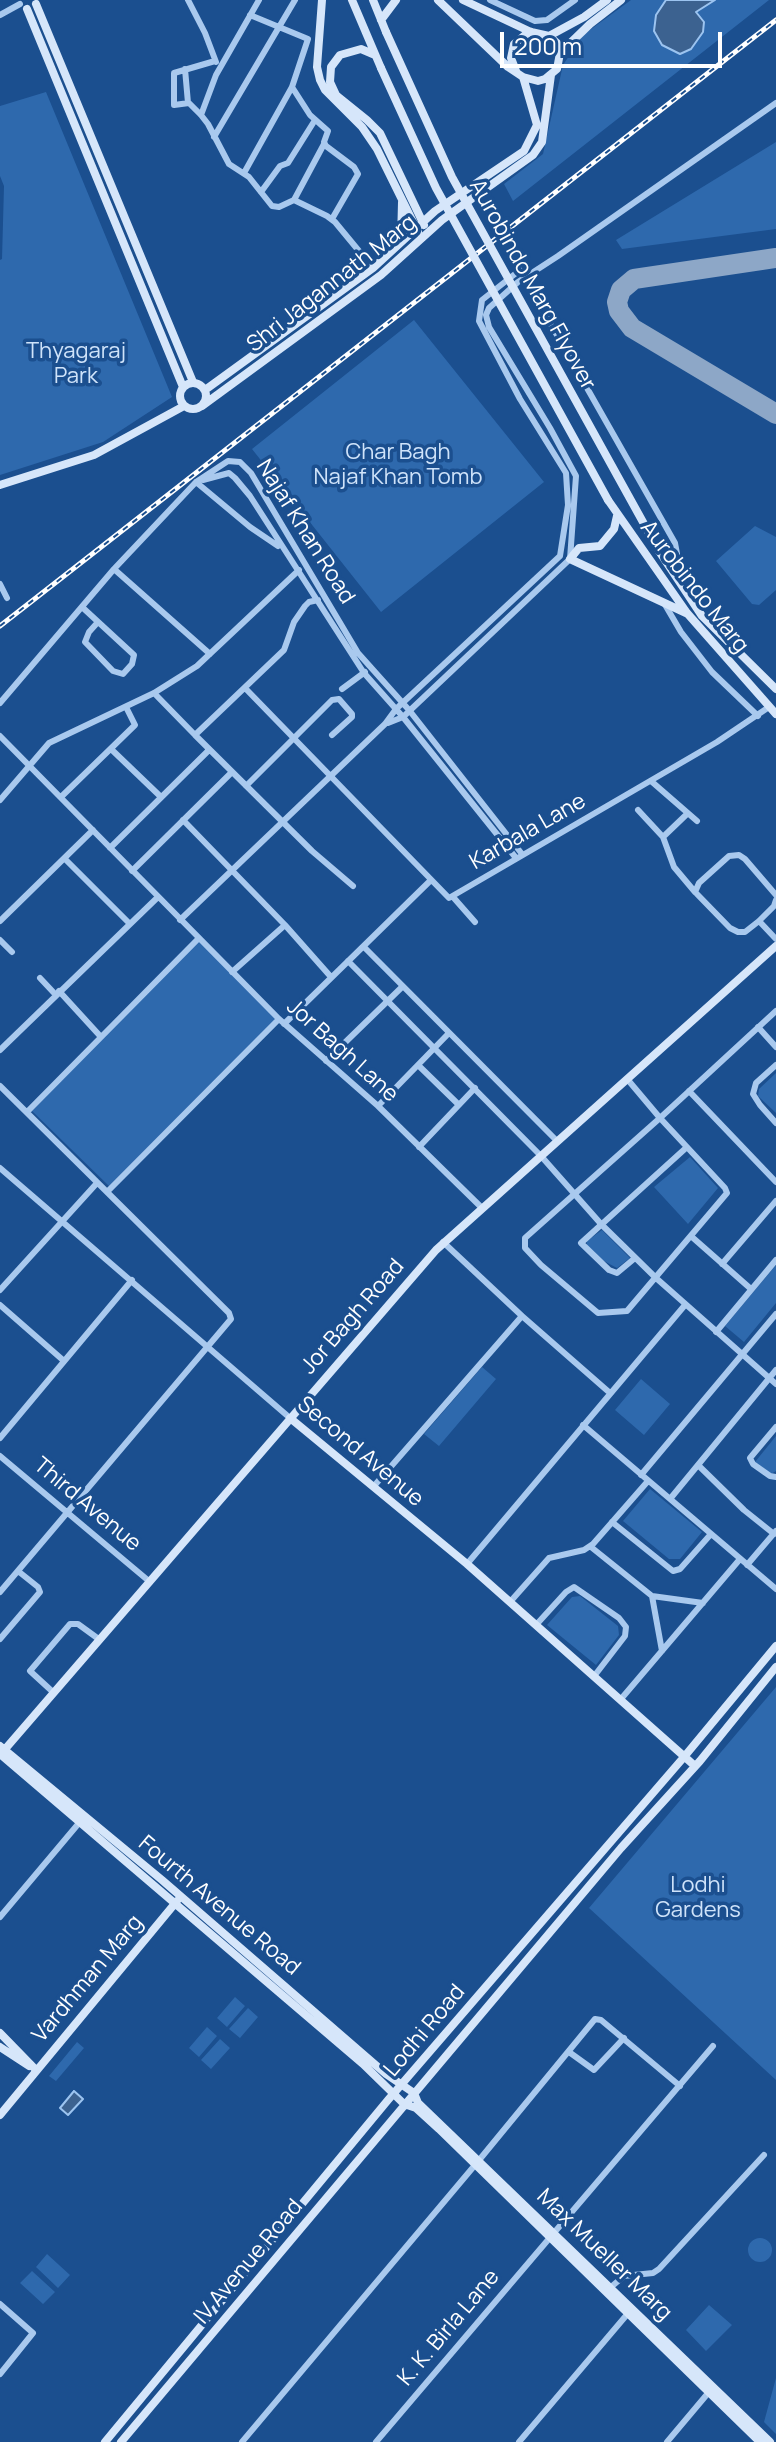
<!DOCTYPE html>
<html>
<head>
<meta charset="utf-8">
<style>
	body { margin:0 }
	#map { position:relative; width:776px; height:2442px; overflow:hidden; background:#1b4f8f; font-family:Manrope,sans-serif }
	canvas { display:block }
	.scale { position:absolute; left:500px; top:32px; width:222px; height:36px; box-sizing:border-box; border:4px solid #fff; border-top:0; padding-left:10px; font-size:24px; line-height:28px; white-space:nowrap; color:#fff; -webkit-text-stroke:6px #1b4f8f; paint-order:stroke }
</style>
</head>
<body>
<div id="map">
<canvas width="776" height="2442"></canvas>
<div class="scale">200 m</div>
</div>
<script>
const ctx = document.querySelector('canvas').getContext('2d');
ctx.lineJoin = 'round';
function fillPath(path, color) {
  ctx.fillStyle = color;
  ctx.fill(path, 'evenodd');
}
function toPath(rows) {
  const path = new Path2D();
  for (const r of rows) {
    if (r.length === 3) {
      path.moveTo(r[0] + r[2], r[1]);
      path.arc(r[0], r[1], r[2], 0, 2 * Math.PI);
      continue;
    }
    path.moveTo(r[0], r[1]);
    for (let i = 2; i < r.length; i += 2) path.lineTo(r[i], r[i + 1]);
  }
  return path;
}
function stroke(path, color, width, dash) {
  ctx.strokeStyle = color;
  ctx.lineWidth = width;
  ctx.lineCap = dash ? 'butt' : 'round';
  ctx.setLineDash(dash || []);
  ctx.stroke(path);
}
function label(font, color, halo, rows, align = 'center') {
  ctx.font = font + ' Manrope,sans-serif';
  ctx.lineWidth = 7;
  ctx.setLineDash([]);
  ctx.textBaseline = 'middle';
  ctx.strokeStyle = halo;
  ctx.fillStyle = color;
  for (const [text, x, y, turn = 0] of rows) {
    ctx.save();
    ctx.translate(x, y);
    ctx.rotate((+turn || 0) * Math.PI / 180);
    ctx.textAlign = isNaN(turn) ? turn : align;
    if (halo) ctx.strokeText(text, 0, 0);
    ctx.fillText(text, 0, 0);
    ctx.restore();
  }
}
fillPath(toPath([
	[631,0,769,0,513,201,504,184,543,154,563,65,583,35],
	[46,92,172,397,103,442,0,475,0,260,2,259,4,186,0,176,0,106],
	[776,142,776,229,622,249,616,240],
	[414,320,544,482,381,612,252,449],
	[755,526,776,537,776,590,759,605,752,604,716,561],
	[198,940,277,1019,109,1186,32,1111],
	[776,1073,776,1113,758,1096,759,1089],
	[690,1157,718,1188,688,1224,654,1187],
	[602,1230,630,1258,617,1268,602,1260,587,1246,587,1241],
	[776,1265,776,1303,744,1342,725,1326],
	[482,1367,496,1379,439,1446,424,1434],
	[641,1379,670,1404,644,1435,615,1410],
	[776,1436,776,1471,771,1474,755,1462],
	[650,1489,702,1532,680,1559,669,1559,623,1521],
	[580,1596,618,1626,619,1635,596,1665,547,1625,572,1597],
	[776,1687,776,2080,589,1908],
	[235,1997,245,2006,227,2027,217,2018],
	[248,2008,258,2017,240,2038,229,2029],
	[207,2027,217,2036,199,2057,189,2048],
	[220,2039,230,2048,211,2069,201,2060],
	[77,2042,84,2048,56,2081,49,2076],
	[760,2250,12],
	[47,2254,70,2275,58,2288,36,2267],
	[32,2271,55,2292,43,2304,20,2283],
	[709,2305,732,2325,706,2351,686,2330],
	[776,2378,776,2434,764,2422]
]), '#2e69ad');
const water = toPath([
	[666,0,715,0,696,12,704,22,703,32,691,49,680,54,662,45,654,31,656,15,666,0],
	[74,2091,83,2099,68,2115,60,2108,74,2091]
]);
fillPath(water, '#3c6290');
stroke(water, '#9cc4f0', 2);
stroke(toPath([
	[776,258,634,279,621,290,617,302,619,311,632,328,776,414]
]), '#8da7c7', 20);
stroke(toPath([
	[188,0,205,33,216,62],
	[490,0,535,21,547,20,575,0],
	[0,15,20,4],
	[215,61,174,73,174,105,189,103,201,115,208,124,229,164,249,177,272,206,279,207,294,200,327,216,335,222,373,268],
	[185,69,188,103],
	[292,87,310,115,328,131,324,142,326,146,354,167,358,174,332,219],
	[201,115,216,75,259,0],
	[214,137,295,0],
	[244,173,292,87,308,39,250,15],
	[261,192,280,166,288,163,315,120],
	[294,200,324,144],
	[203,480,229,473,235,478,250,496,364,673,403,717,516,858],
	[196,482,250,527,278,546],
	[114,569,210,654],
	[0,584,7,598],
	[318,600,309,602,305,606,294,622,284,650,195,735,312,851,353,886],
	[664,603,681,632,712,672,758,716],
	[82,607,134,655,132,664,123,674,113,671,85,642,89,632,98,622],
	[245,688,449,898,717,742,769,707],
	[342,689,365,672],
	[154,693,195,735],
	[0,703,114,569,196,482,228,461,240,462,251,473,358,653,409,710,522,854],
	[388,723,403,717,570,559,576,476,550,428,489,327,486,315,489,308,518,282,558,256,776,103],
	[0,736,279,1019,378,1106,481,1207],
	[111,749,161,797],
	[651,781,697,821],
	[246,786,332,700,339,699,352,714,352,717,332,735],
	[61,797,135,725,126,707],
	[0,800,49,743,154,693,197,666,299,570],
	[638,810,663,837,687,814],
	[183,820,285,925],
	[663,837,674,867,695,892],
	[110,848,209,750],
	[65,859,130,924],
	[132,871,232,772],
	[776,895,745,859,739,855,729,856,699,883,695,892,730,928,738,932,745,932,759,921,774,906,776,900],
	[453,897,475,922],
	[180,920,385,724,396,709,560,556,568,505,566,473,520,399,479,321,482,300,520,270,675,543,678,559,672,564,666,561],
	[0,921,93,830],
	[759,921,776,939],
	[0,940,12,952],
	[364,947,557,1141],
	[348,961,541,1156,601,1224,656,1278,776,1384],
	[232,972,285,925,331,977],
	[40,978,55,994],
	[59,991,101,1037],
	[284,1024,431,880],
	[758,1027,776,1047],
	[0,1050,158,897],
	[326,1061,402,987],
	[418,1065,459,1105],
	[776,1065,756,1083,753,1094,760,1105,776,1123],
	[628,1080,660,1118,725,1188,727,1193,627,1311,598,1313,541,1265,525,1248,525,1238,660,1118,776,1011],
	[0,1086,229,1313,231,1319,0,1592],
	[689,1091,776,1182],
	[378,1106,449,1033],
	[27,1112,198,939],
	[419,1147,475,1088],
	[0,1168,290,1418],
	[107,1192,279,1019],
	[692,1237,751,1289],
	[443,1242,522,1316,610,1393],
	[635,1258,617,1273,609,1270,581,1243,687,1147],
	[722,1264,776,1201],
	[0,1290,97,1183],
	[0,1305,64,1361],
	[716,1332,776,1260],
	[583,1425,776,1589],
	[776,1427,750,1458,753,1464,770,1476,776,1477],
	[0,1438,132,1280],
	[0,1456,150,1582],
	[698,1465,744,1510,774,1534],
	[641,1475,776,1314],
	[374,1486,522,1316],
	[670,1499,776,1370],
	[612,1522,673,1571,680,1569,711,1534],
	[591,1547,652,1596,662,1651],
	[467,1564,685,1305],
	[747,1565,776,1531],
	[652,1596,703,1603],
	[510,1602,549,1558,584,1550,593,1544,648,1481],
	[536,1625,566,1592,574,1587,619,1618,626,1627,625,1636,595,1675],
	[0,1639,40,1592,38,1587,18,1571],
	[54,1693,30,1671,70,1624,78,1624,100,1640],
	[621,1699,740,1559],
	[0,1917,79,1823],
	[569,2052,594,2070,624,2038],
	[480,2159,595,2019,601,2020,680,2086],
	[611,2287,624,2276,653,2273,659,2269,764,2155],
	[0,2304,33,2333,0,2374],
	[242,2442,475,2165],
	[376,2442,713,2046],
	[519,2442,630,2311],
	[667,2442,709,2392]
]), '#a9c9ee', 6);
stroke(toPath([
	[322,0,317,67,320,80,325,90,362,127,377,149,418,232],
	[352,0,381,68],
	[373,0,386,32],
	[438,0,508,67,523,77,538,81,545,79,557,69,560,53,557,43,549,36,531,32,463,0],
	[36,4,193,382],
	[27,9,183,387],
	[381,20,396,0],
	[549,36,584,17,607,0],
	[560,53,590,24,621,0],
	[375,55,361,49,340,55,331,67,330,82,336,95,367,120,380,133,424,225],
	[516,71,511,58,514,44,525,35,531,32],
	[401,241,402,202],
	[193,396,13],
	[205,390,373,268,435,211,524,151,537,125,523,77],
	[202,406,381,275,442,220,533,155,542,142,551,75],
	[0,485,94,455,184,406],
	[608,500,687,613,776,714],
	[617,516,614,529,600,546,579,548,570,559,686,613],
	[659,551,702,616,776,689],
	[290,1418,467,1564,695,1766],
	[0,1746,162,1880,386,2074,414,2093,418,2103,770,2442],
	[0,1754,363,2064,404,2104,416,2108,439,2129,760,2442],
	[0,1755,436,1250,776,946],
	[0,2033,36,2070],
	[0,2047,29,2066],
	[0,2115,177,1901],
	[105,2442,388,2100,684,1757,776,1646],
	[121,2442,621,1848,700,1761,776,1667]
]), '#d6e6fa', 8);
const rail = toPath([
	[0,626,776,20]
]);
stroke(rail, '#fff', 5);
stroke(rail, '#1b4f8f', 2, [6]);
stroke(toPath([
	[386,32,452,177,659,551],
	[381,68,436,188,608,500]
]), '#d6e6fa', 8);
label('22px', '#fff', '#1b4f8f', [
	["Shri Jagannath Marg",332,284,-38],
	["Aurobindo Marg Flyover",532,285,61],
	["Najaf Khan Road",305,532,58],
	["Aurobindo Marg",694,587,52],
	["Karbala Lane",528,832,-30],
	["Jor Bagh Lane",342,1051,42],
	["Jor Bagh Road",353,1317,-49],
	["Second Avenue",360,1452,40],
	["Third Avenue",87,1505,40],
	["Fourth Avenue Road",219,1906,40],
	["Vardhman Marg",88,1979,-50],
	["Lodhi Road",425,2031,-50],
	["Max Mueller Marg",604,2255,44],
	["IV Avenue Road",249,2262,-50],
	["K. K. Birla Lane",449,2328,-50]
]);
label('22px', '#cfe3fa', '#1b4f8f', [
	["Thyagaraj",76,352],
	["Park",76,377],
	["Char Bagh",398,453],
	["Najaf Khan Tomb",398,478],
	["Lodhi",698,1886],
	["Gardens",698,1911]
]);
</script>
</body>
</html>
